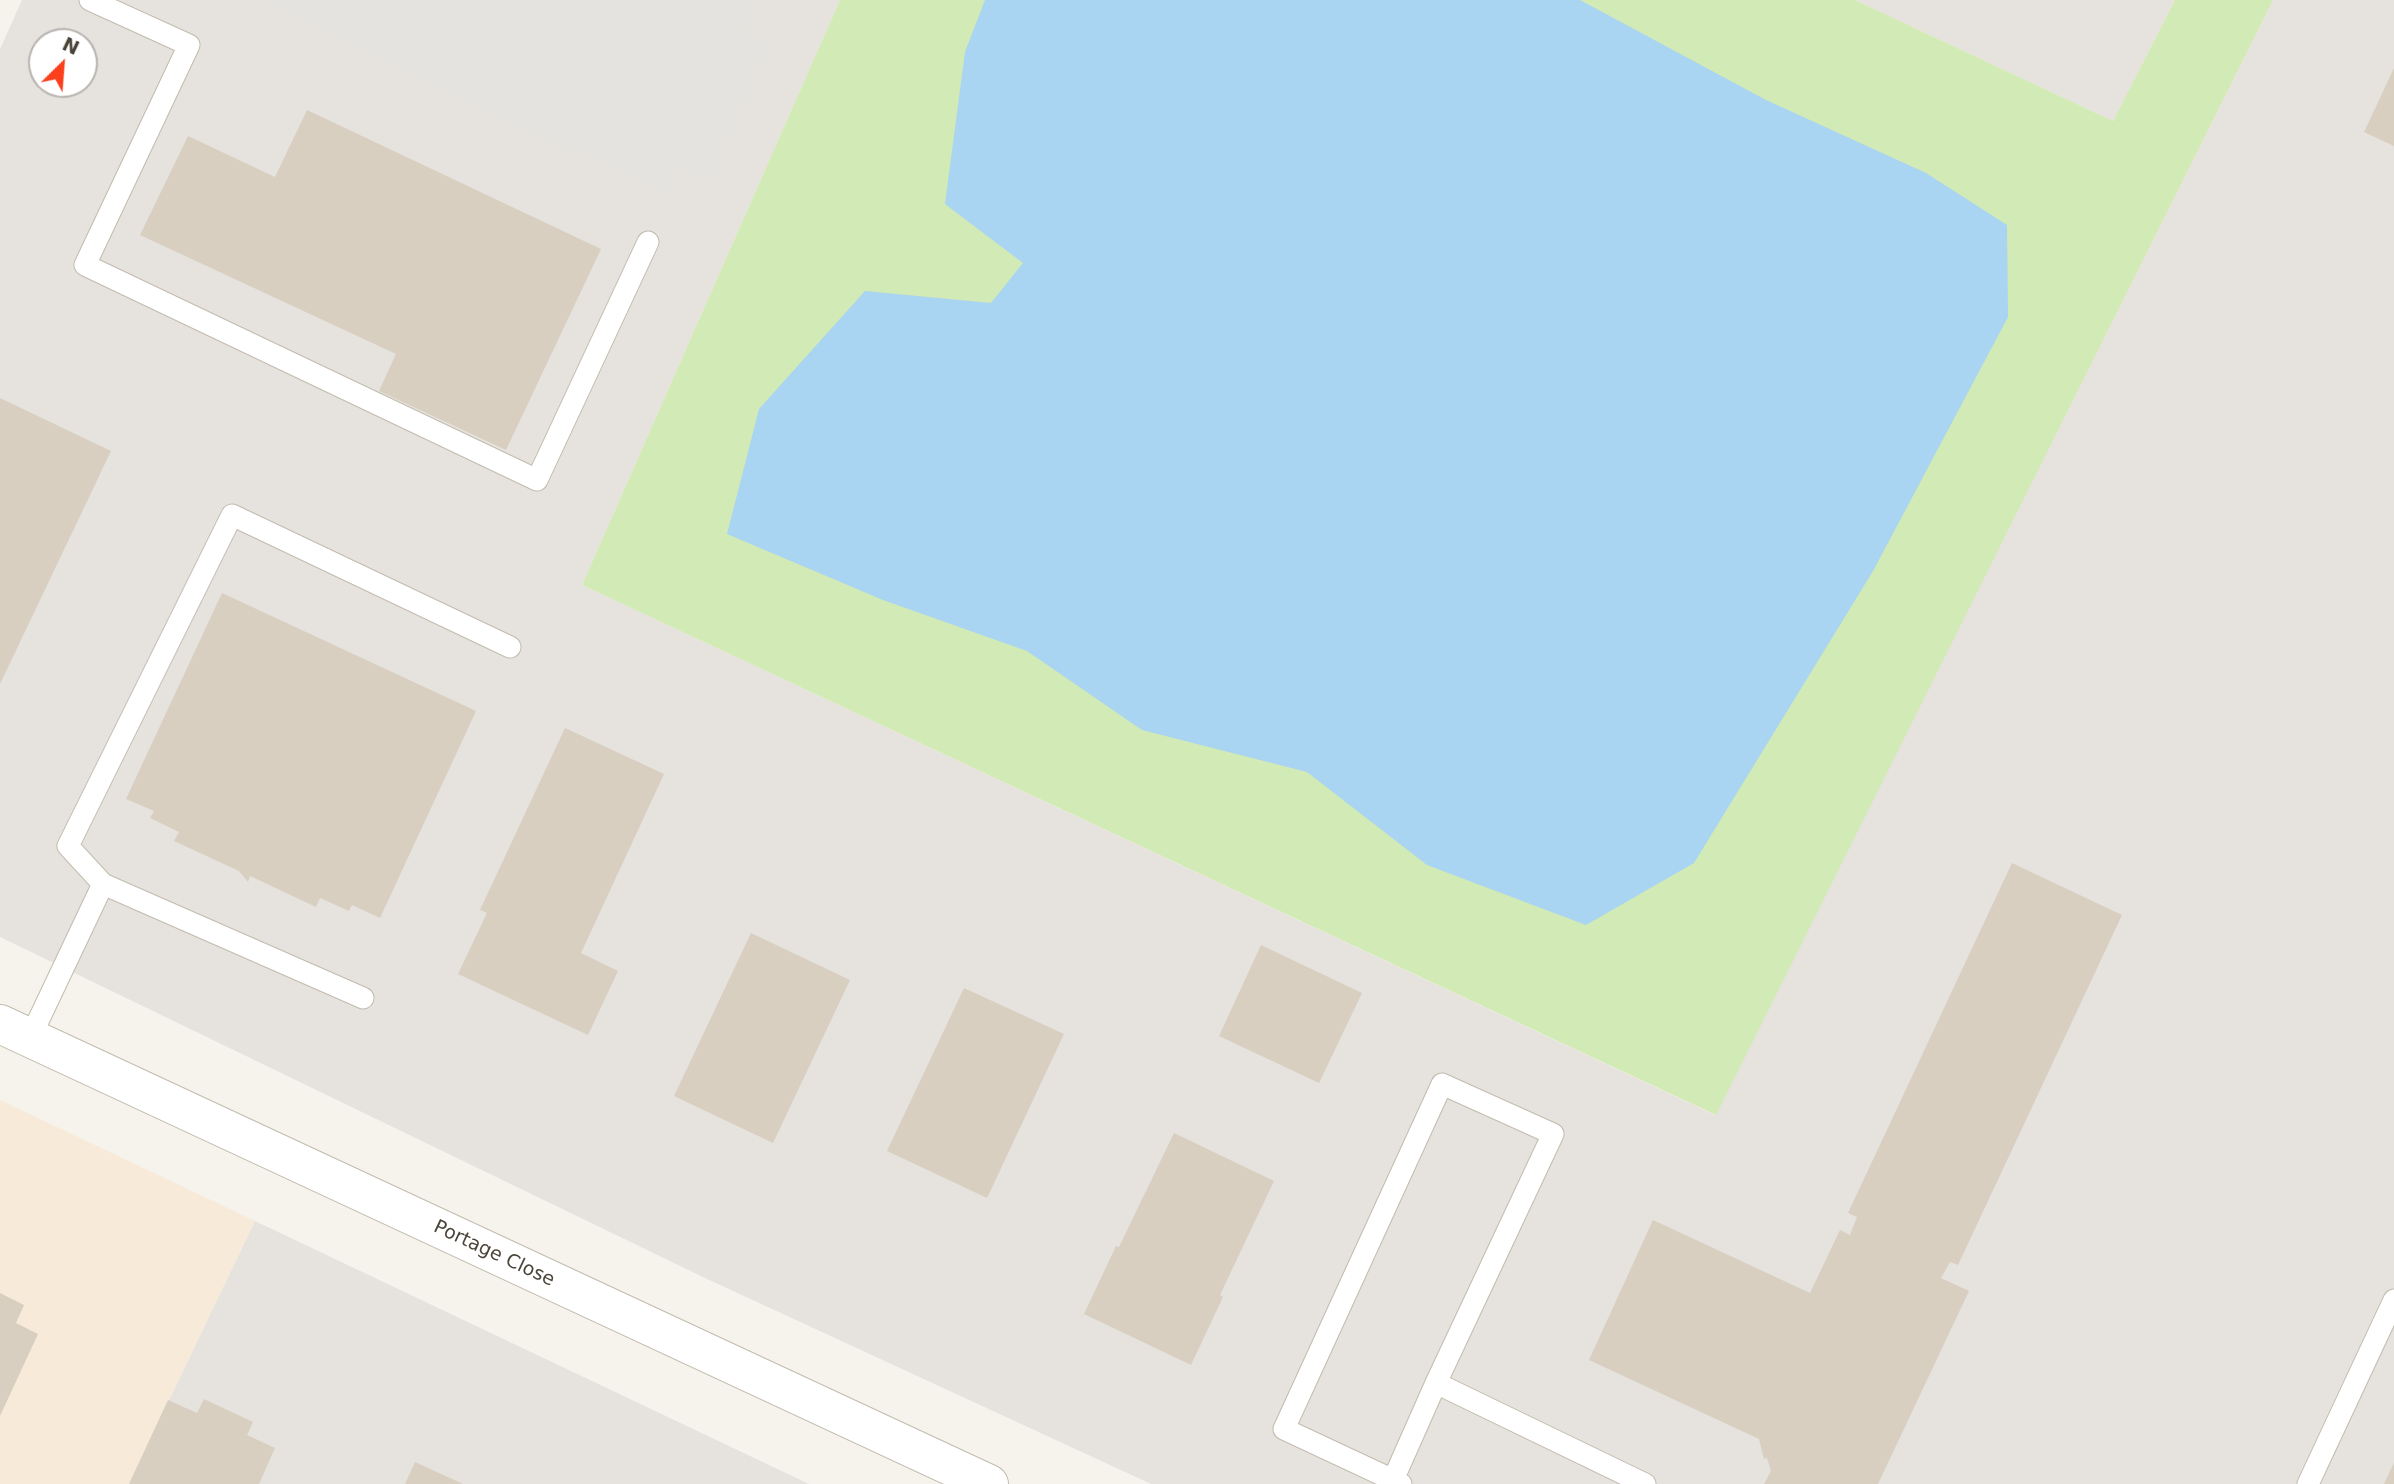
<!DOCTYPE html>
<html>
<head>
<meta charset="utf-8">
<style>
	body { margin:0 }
	#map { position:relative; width:2394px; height:1484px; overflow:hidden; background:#f6f3ec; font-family:"DejaVu Sans",sans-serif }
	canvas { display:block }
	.north { position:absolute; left:28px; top:28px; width:70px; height:70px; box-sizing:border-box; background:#fff; border:2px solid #b7b4b0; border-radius:50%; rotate:25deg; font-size:19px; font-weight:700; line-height:28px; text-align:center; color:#4b4439 }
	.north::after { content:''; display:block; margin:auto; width:24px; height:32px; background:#fc3f1d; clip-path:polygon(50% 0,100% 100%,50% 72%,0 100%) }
</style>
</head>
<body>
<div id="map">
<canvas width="2394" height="1484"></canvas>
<div class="north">N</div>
</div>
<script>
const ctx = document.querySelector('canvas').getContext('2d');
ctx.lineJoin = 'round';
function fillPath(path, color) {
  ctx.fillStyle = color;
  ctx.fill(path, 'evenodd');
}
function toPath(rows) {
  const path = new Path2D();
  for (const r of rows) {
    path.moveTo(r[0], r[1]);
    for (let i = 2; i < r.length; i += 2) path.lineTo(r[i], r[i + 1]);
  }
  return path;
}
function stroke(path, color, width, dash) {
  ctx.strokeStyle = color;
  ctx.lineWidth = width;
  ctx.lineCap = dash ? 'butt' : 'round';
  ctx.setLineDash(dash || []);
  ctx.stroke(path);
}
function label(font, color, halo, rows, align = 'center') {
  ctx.font = font + ' "DejaVu Sans",sans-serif';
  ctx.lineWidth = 5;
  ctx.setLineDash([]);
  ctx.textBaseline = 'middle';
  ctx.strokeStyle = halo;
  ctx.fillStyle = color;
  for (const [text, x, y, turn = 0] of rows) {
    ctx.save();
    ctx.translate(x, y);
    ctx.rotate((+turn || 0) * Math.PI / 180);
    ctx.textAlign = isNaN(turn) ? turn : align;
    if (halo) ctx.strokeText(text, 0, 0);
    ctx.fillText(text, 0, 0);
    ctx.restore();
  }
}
fillPath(toPath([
	[0,1100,255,1221,129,1484,0,1484]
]), '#f7ead8');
fillPath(toPath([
	[22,0,840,0,582,585,1715,1115,2273,0,2394,0,2394,1484,1151,1484,705,1278,0,937,0,49],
	[42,42,84,42,84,84,42,84],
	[1855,0,2175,0,2113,121],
	[255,1221,809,1484,129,1484]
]), '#e6e2dd');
fillPath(toPath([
	[840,0,1855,0,2113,121,2175,0,2273,0,1716,1115,582,585]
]), '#d2eab5');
fillPath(toPath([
	[255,0,749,0,760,5,746,32,772,43,713,183,681,171,665,197]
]), '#e5e3e0');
fillPath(toPath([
	[985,0,1580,0,1766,100,1926,173,2007,225,2008,317,1873,571,1694,863,1586,925,1427,865,1307,772,1142,730,1027,651,883,600,727,534,759,409,865,291,991,303,1023,263,945,204,965,52]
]), '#a9d4f2');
fillPath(toPath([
	[2394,68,2394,146,2364,132],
	[307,110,601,249,506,450,379,391,396,354,140,235,188,136,275,177],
	[0,398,111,451,0,684],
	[222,593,476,711,380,918,352,905,349,911,320,898,316,907,250,876,248,882,239,871,174,841,179,832,150,818,154,811,126,799],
	[565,728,664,774,581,953,618,971,588,1035,458,974,487,913,480,910],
	[2012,863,2122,915,1958,1265,1950,1262,1941,1278,1969,1291,1878,1484,1764,1484,1771,1471,1767,1458,1764,1459,1759,1439,1589,1360,1653,1220,1810,1293,1840,1230,1850,1235,1857,1217,1848,1213],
	[751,933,850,980,773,1143,674,1096],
	[1261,945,1362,993,1319,1083,1219,1036],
	[964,988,1064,1034,987,1198,887,1151],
	[1174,1133,1274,1181,1220,1295,1223,1297,1191,1365,1084,1314,1116,1246,1119,1247],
	[0,1293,24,1305,16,1323,38,1334,0,1416],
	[204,1399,253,1422,247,1435,275,1448,259,1484,129,1484,168,1400,197,1413],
	[415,1462,463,1484,405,1484],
	[2394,1463,2394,1484,2384,1484]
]), '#d8cfc1');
const lane = toPath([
	[90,0,189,45,85,265,537,480,648,242],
	[363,998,103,884,68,846,232,515,510,647],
	[30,1038,103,884],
	[1436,1383,1645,1484],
	[1391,1484,1393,1480,1436,1383,1553,1134,1442,1084,1284,1429,1393,1480,1401,1484],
	[2308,1484,2394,1300]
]);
const street = toPath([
	[0,1024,989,1484]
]);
stroke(lane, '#c2bbae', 23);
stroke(street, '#c2bbae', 40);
stroke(lane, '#fff', 21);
stroke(street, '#fff', 38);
label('19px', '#4b4439', '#fff', [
	["Portage Close",494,1254,25]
]);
</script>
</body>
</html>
